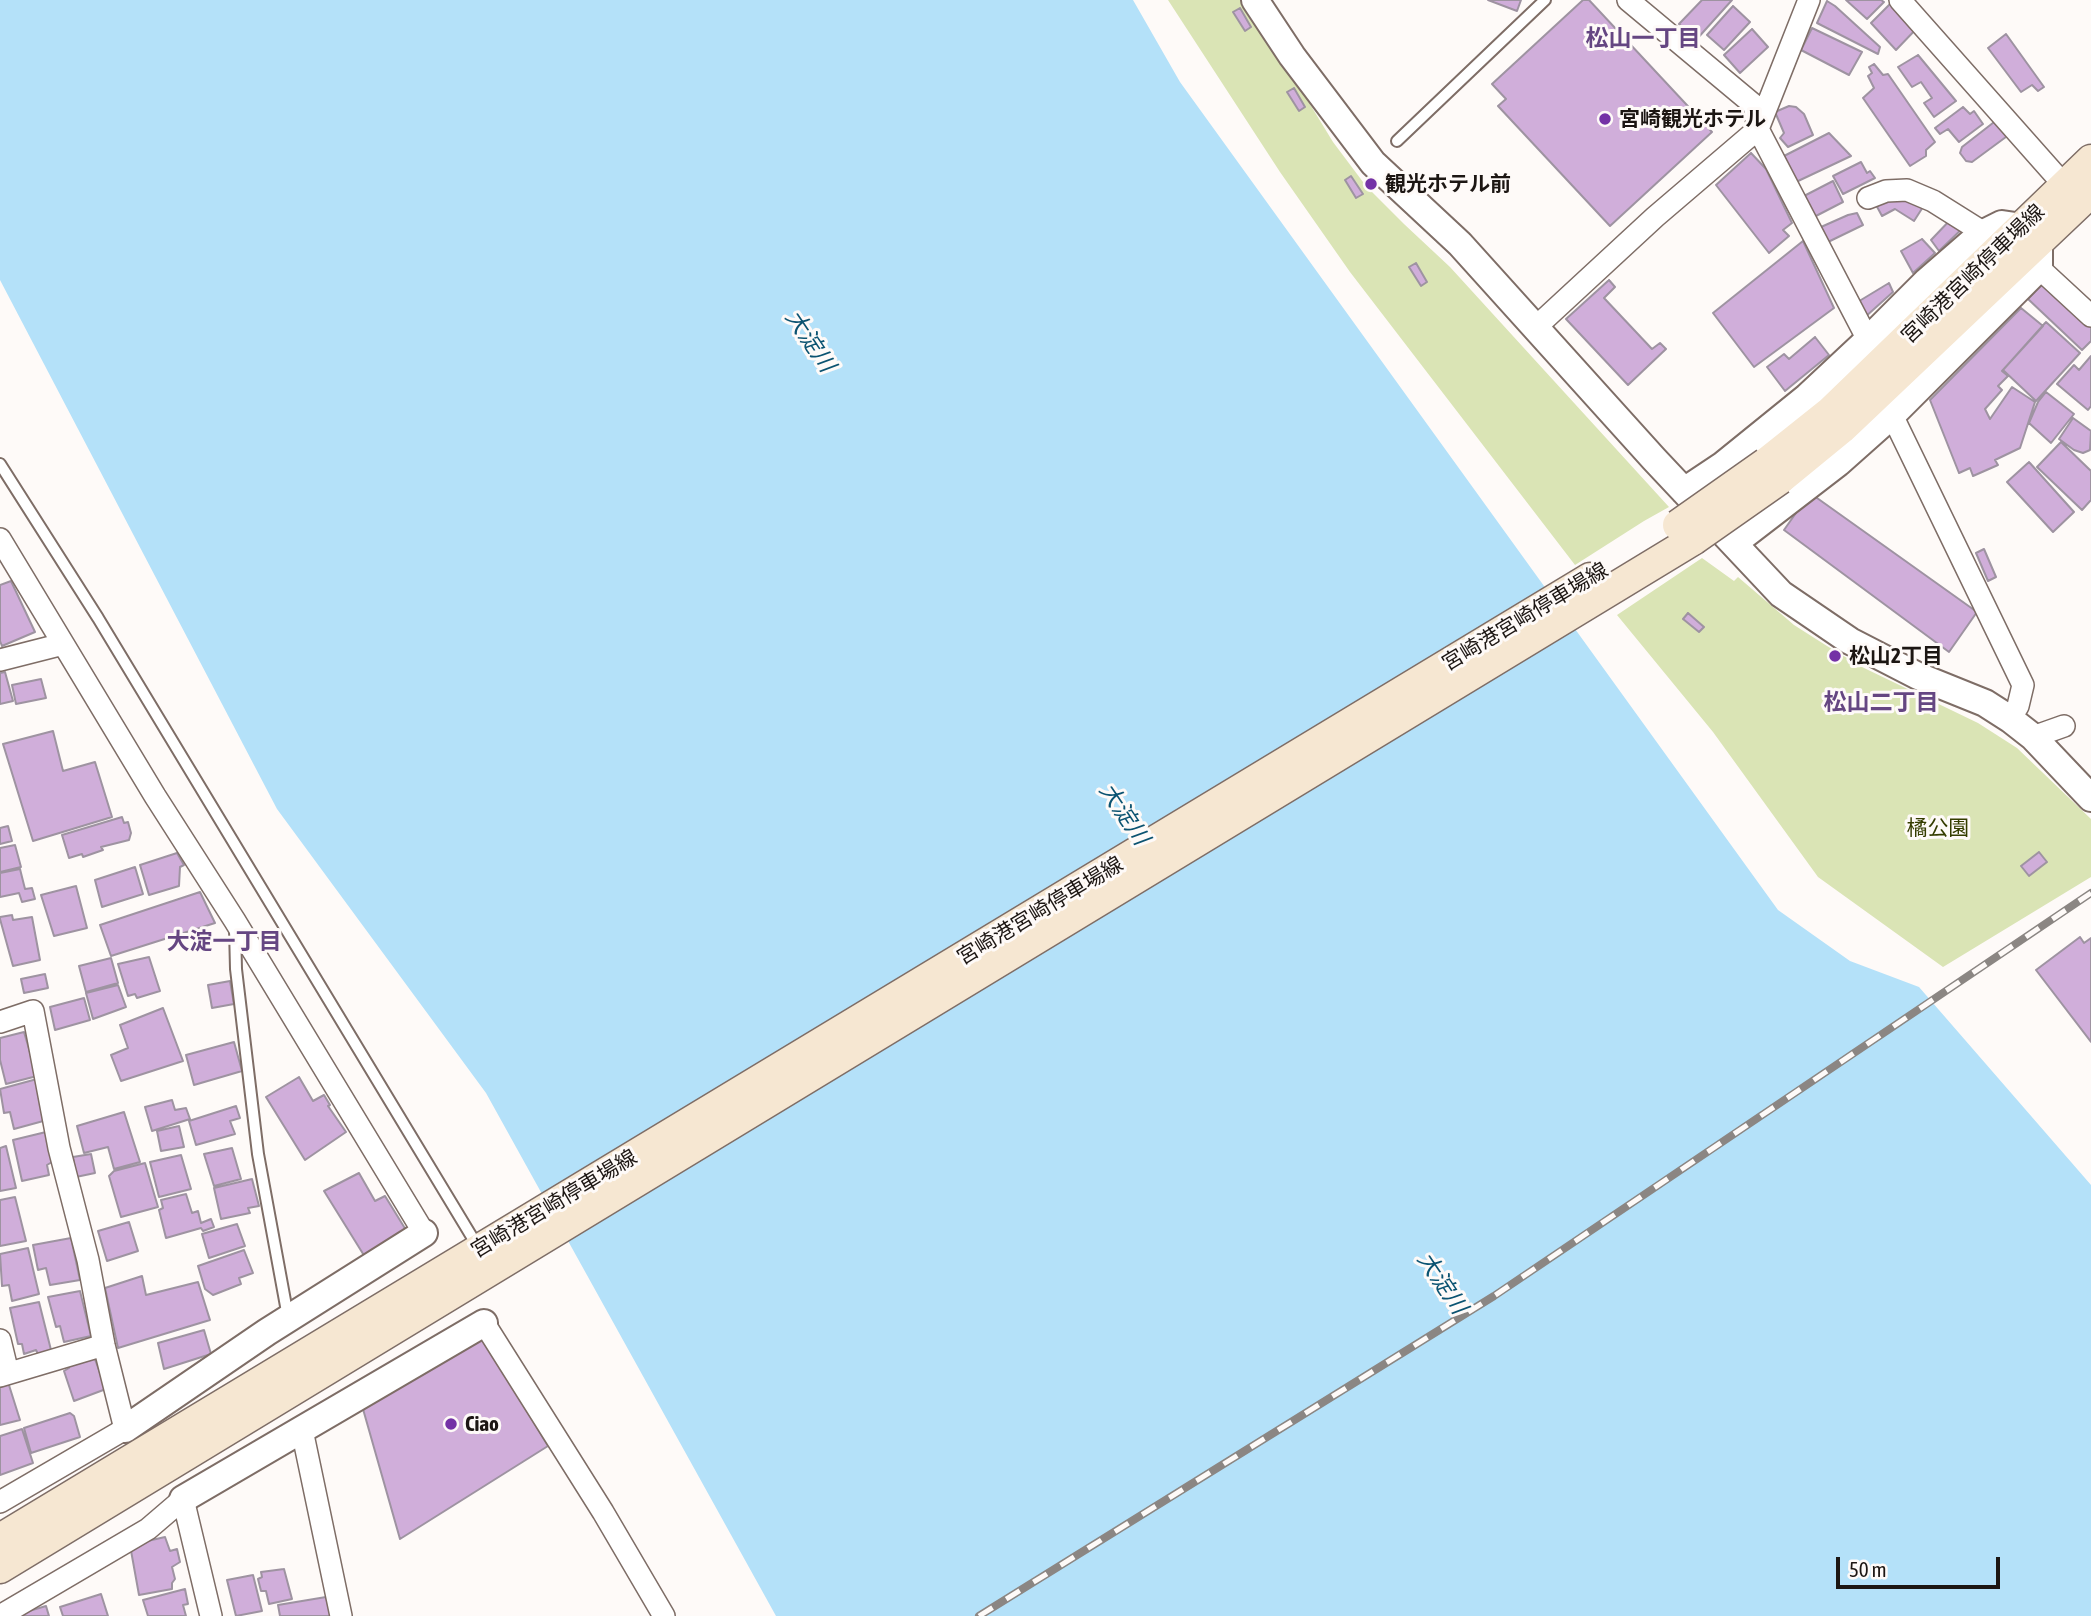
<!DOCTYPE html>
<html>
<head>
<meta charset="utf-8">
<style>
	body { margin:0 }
	#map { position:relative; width:2091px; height:1616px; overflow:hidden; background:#fefaf8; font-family:"Asap Condensed",sans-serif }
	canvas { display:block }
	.scale { position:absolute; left:1836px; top:1557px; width:164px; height:32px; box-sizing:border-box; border:4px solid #1c1613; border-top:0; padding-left:9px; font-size:21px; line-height:24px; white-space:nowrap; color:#1c1613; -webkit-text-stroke:5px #fefaf8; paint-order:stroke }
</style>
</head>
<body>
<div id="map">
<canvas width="2091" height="1616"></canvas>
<div class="scale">50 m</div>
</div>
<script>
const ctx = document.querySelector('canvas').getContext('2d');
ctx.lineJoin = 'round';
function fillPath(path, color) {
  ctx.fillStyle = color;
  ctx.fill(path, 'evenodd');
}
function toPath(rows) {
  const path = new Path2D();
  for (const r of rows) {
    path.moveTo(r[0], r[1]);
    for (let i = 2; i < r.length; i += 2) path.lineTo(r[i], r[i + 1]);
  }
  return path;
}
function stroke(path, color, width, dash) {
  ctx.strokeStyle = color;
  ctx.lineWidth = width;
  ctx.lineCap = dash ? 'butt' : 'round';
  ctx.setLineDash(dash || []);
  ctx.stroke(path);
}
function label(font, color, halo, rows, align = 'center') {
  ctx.font = font + ' "Asap Condensed","Noto Sans JP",sans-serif';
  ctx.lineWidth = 6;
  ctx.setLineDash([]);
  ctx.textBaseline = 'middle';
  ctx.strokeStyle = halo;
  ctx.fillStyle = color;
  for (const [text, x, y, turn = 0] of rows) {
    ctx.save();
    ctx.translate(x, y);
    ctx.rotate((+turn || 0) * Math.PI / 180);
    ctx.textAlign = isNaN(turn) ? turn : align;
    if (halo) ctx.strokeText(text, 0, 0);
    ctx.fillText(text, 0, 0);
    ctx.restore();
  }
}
fillPath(toPath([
	[1168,0,1242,0,1283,60,1333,142,1366,186,1404,224,1450,267,1669,507,1644,521,1575,565,1350,272,1280,172],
	[1702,558,1734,581,1738,577,1794,625,1827,646,1862,667,1978,723,2017,748,2091,819,2091,877,1943,967,1818,877,1713,732,1617,615]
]), '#dae4b5');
fillPath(toPath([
	[0,0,1133,0,1180,82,1778,910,1850,961,1919,987,2091,1185,2091,1616,776,1616,486,1093,277,809,0,280]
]), '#b4e1f9');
const building = toPath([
	[1488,0,1521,0,1517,11,1488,0],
	[1583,0,1589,0,1712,132,1610,226,1498,106,1506,99,1492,84,1583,0],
	[1702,0,1732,0,1696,40,1679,24,1702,0],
	[1846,0,1881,0,1884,2,1867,19,1846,0],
	[1827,1,1835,6,1880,47,1878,54,1817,23,1827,1],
	[1893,1,1919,26,1896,50,1871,23,1893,1],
	[1733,6,1750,22,1724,50,1707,35,1733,6],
	[1240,8,1251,27,1245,31,1233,12,1240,8],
	[1812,28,1862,52,1849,75,1801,50,1812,28],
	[1752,29,1768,47,1740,73,1724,55,1752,29],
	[2006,34,2044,87,2038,91,2032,85,2021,92,1988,48,2006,34],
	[1918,55,1956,101,1934,117,1924,103,1932,98,1921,82,1912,87,1898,67,1918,55],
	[1874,64,1883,75,1888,74,1935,142,1926,150,1926,156,1910,166,1863,98,1874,88,1868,76,1872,73,1869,67,1874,64],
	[1294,88,1305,107,1299,111,1287,92,1294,88],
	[1789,106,1796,107,1804,114,1813,135,1788,147,1780,138,1784,133,1775,112,1789,106],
	[1963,107,1970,114,1974,111,1983,124,1959,142,1948,129,1940,134,1935,128,1963,107],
	[1998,119,2010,134,1972,162,1966,161,1960,153,1962,147,1998,119],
	[1829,133,1851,156,1796,182,1784,156,1829,133],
	[1751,153,1766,169,1792,223,1783,230,1789,236,1769,253,1716,185,1751,153],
	[1861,162,1867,173,1870,171,1875,178,1843,194,1833,176,1861,162],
	[1351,176,1363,194,1356,198,1345,180,1351,176],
	[1833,181,1843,202,1814,217,1804,196,1833,181],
	[1901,195,1923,207,1914,221,1895,209,1882,216,1875,203,1901,195],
	[1857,213,1863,225,1828,242,1821,227,1848,215,1857,213],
	[1953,217,1966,225,1939,251,1931,240,1953,217],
	[1922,239,1935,253,1913,273,1901,251,1922,239],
	[1803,241,1834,308,1754,367,1713,313,1803,241],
	[1416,263,1427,282,1421,286,1409,267,1416,263],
	[1609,280,1615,287,1604,298,1652,349,1660,343,1666,349,1628,385,1566,319,1609,280],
	[2044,282,2091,326,2091,341,2082,350,2028,299,2044,282],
	[1889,283,1893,292,1864,318,1856,303,1889,283],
	[2021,308,2043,326,2002,371,2008,376,1998,386,2002,390,1985,409,1990,419,2012,387,2035,402,2020,448,1995,460,1998,465,1973,476,1970,468,1959,473,1930,400,2021,308],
	[2046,322,2080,353,2036,401,2003,370,2046,322],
	[1815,337,1829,355,1785,391,1767,367,1784,354,1789,359,1815,337],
	[2091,356,2091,406,2088,410,2057,384,2074,365,2079,370,2091,356],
	[2046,392,2074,414,2051,443,2029,423,2038,402,2046,392],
	[2073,418,2091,431,2090,450,2083,453,2074,450,2059,439,2073,418],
	[2061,442,2091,471,2091,500,2082,510,2037,467,2061,442],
	[2029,462,2074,512,2053,532,2007,482,2029,462],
	[1810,493,1977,612,1949,652,1784,530,1810,493],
	[1984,549,1996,577,1988,581,1976,553,1984,549],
	[11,581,35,632,2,646,0,641,0,585,11,581],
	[1688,613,1704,627,1699,632,1683,619,1688,613],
	[5,672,13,701,0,704,0,673,5,672],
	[41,679,46,698,16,704,12,685,41,679],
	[53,731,63,771,95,762,112,817,33,841,3,744,53,731],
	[122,817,124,823,128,822,131,833,129,840,101,847,103,850,83,857,82,854,69,858,62,835,122,817],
	[8,826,12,841,0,844,0,828,8,826],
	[15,845,21,867,0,872,0,848,15,845],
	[2039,852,2047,862,2029,876,2021,866,2039,852],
	[177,853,184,865,180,867,179,886,149,895,140,865,177,853],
	[135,867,143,894,102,907,95,880,135,867],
	[20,869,25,889,32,888,35,899,22,902,19,893,0,897,0,873,20,869],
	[76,886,87,928,54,936,41,895,76,886],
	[200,892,215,923,111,956,100,925,200,892],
	[12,915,13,920,32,917,40,960,13,966,0,919,0,917,12,915],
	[2080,937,2084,943,2091,938,2091,1042,2036,970,2080,937],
	[149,957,160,991,137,998,135,994,128,996,118,964,149,957],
	[111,958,118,983,86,992,79,966,111,958],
	[45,974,48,988,24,993,21,979,45,974],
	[230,981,234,1004,212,1008,208,985,230,981],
	[118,985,126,1007,93,1019,86,993,118,985],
	[84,998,90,1020,55,1030,50,1007,84,998],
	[163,1008,183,1061,121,1081,111,1055,128,1048,120,1025,163,1008],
	[24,1032,37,1076,6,1084,0,1060,0,1038,24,1032],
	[234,1042,242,1071,194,1085,186,1055,234,1042],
	[299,1077,313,1101,324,1095,330,1105,328,1106,346,1132,305,1160,266,1097,299,1077],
	[37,1079,47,1120,14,1129,10,1112,4,1113,0,1089,37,1079],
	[172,1100,175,1110,186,1108,190,1119,152,1131,145,1107,172,1100],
	[236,1106,240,1118,230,1121,235,1134,196,1145,189,1121,236,1106],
	[124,1112,140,1162,114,1169,108,1147,84,1153,77,1126,124,1112],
	[179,1126,184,1147,161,1151,157,1131,179,1126],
	[46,1132,52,1162,47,1165,49,1175,22,1181,13,1140,46,1132],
	[6,1146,16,1188,0,1191,0,1148,6,1146],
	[232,1148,241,1179,214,1186,204,1154,232,1148],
	[91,1154,95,1173,76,1177,73,1157,91,1154],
	[181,1155,191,1189,159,1197,150,1162,181,1155],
	[145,1163,158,1207,121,1217,109,1176,114,1171,145,1163],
	[359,1173,375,1201,385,1196,406,1230,365,1257,324,1191,359,1173],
	[252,1179,259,1206,248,1208,250,1213,221,1219,214,1188,252,1179],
	[186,1194,192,1213,198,1211,201,1223,211,1219,214,1227,203,1231,201,1228,166,1238,159,1210,163,1208,161,1200,186,1194],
	[15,1197,26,1241,0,1246,0,1200,15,1197],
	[129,1222,138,1251,107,1261,98,1231,129,1222],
	[237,1224,245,1246,209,1258,202,1234,237,1224],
	[71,1238,80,1280,50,1285,46,1268,38,1270,33,1245,71,1238],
	[28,1248,39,1294,12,1301,9,1285,2,1286,0,1254,28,1248],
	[244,1250,253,1273,239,1278,241,1284,213,1295,205,1289,198,1266,244,1250],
	[142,1276,146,1295,198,1282,210,1320,118,1348,105,1288,142,1276],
	[80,1291,91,1336,64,1342,60,1326,56,1327,48,1297,80,1291],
	[39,1302,51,1350,38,1354,36,1350,24,1354,22,1344,18,1344,10,1308,39,1302],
	[204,1330,211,1354,164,1369,158,1343,204,1330],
	[479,1331,548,1446,400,1539,361,1402,479,1331],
	[93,1354,106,1389,74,1401,64,1371,69,1368,68,1362,93,1354],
	[8,1382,20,1420,0,1425,0,1385,8,1382],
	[70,1413,74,1416,80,1437,31,1453,24,1428,70,1413],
	[22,1429,33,1463,0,1475,0,1436,22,1429],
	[165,1537,170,1551,177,1549,180,1562,172,1567,175,1579,172,1583,172,1589,139,1595,130,1545,165,1537],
	[284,1569,292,1599,269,1604,266,1591,261,1591,258,1579,262,1577,261,1572,284,1569],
	[253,1575,262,1611,236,1616,227,1580,253,1575],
	[185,1589,188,1604,183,1605,186,1616,148,1616,143,1600,185,1589],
	[101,1594,108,1616,63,1616,60,1607,101,1594],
	[326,1597,331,1616,280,1616,278,1605,326,1597],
	[46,1606,49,1616,12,1616,46,1606]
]);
fillPath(building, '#d0aeda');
stroke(building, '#9e93a1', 2);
const service = toPath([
	[1397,141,1545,0],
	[0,464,98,618,478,1247],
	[235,928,236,969,258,1154,288,1317]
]);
const minor = toPath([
	[1628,0,1754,105,1758,129,1868,340],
	[1900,0,2064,185],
	[1868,198,1886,191,1907,190,1933,201,1984,233],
	[2039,268,2091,316],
	[1536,327,1655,217,1758,129,1809,0],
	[1892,415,2023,685,2018,706,2010,719],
	[0,539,155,796,235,921,424,1233],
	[0,660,63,644],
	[2033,737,2064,726],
	[0,1022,33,1011,59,1148,88,1260,104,1345,125,1429,0,1502],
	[484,1323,603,1512,664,1616],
	[0,1340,8,1373],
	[0,1376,104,1345],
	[302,1430,341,1616],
	[0,1616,148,1529,183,1499,211,1616]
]);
const tertiary = toPath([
	[1255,0,1292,56,1373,163,1460,244,1654,459,1781,594,1850,641,1918,676,1985,703,2010,719,2033,737,2091,798],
	[1684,491,1723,465,1807,397,1868,340,1927,281,1980,235,2002,224,2022,227],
	[1734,543,1838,463,1892,415,2039,268,2039,242],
	[125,1429,267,1332,424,1233],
	[183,1499,484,1323]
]);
const secondary = toPath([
	[1766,463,1830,412,2091,160],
	[1780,479,1841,429,2091,192],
	[0,1539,1590,578],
	[0,1568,1693,540]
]);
stroke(service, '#7e6d66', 14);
stroke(minor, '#7e6d66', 24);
stroke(tertiary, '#7e6d66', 30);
stroke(secondary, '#7e6d66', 33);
stroke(service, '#fff', 10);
stroke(minor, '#fff', 21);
stroke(tertiary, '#fff', 26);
stroke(secondary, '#f6e7d2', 30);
const rail = toPath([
	[979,1616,1494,1296,2091,893]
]);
stroke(rail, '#8b8683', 8);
stroke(rail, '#fefaf8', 5, [16]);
const secondaryBridge = toPath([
	[1678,525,1766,463],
	[1693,540,1780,479]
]);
stroke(secondaryBridge, '#7e6d66', 33, []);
stroke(secondaryBridge, '#f6e7d2', 30);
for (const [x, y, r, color] of [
	[1605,119,7,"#7432a6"],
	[1371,184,7,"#7432a6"],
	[1835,656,7,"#7432a6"],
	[451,1424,7,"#7432a6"]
]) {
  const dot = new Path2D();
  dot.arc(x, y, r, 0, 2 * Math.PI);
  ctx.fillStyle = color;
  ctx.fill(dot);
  stroke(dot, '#fefaf8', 2.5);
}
label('bold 21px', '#1c1613', '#fefaf8', [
	["宮崎観光ホテル",1619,119],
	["観光ホテル前",1385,184],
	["松山2丁目",1849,656],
	["Ciao",465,1424]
], 'left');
label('21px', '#1c1613', '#fefaf8', [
	["宮崎港宮崎停車場線",1973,274,-44],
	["宮崎港宮崎停車場線",1525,617,-31],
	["宮崎港宮崎停車場線",1040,911,-31],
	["宮崎港宮崎停車場線",554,1204,-31]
]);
label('21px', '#353d00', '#fefaf8', [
	["橘公園",1938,828]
]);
label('bold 23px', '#654682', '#fefaf8', [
	["松山一丁目",1643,39],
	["松山二丁目",1881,703],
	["大淀一丁目",224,942]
]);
label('italic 23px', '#0b5371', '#fefaf8', [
	["大淀川",810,341,56],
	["大淀川",1124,814,56],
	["大淀川",1442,1283,56]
]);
</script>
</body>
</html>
